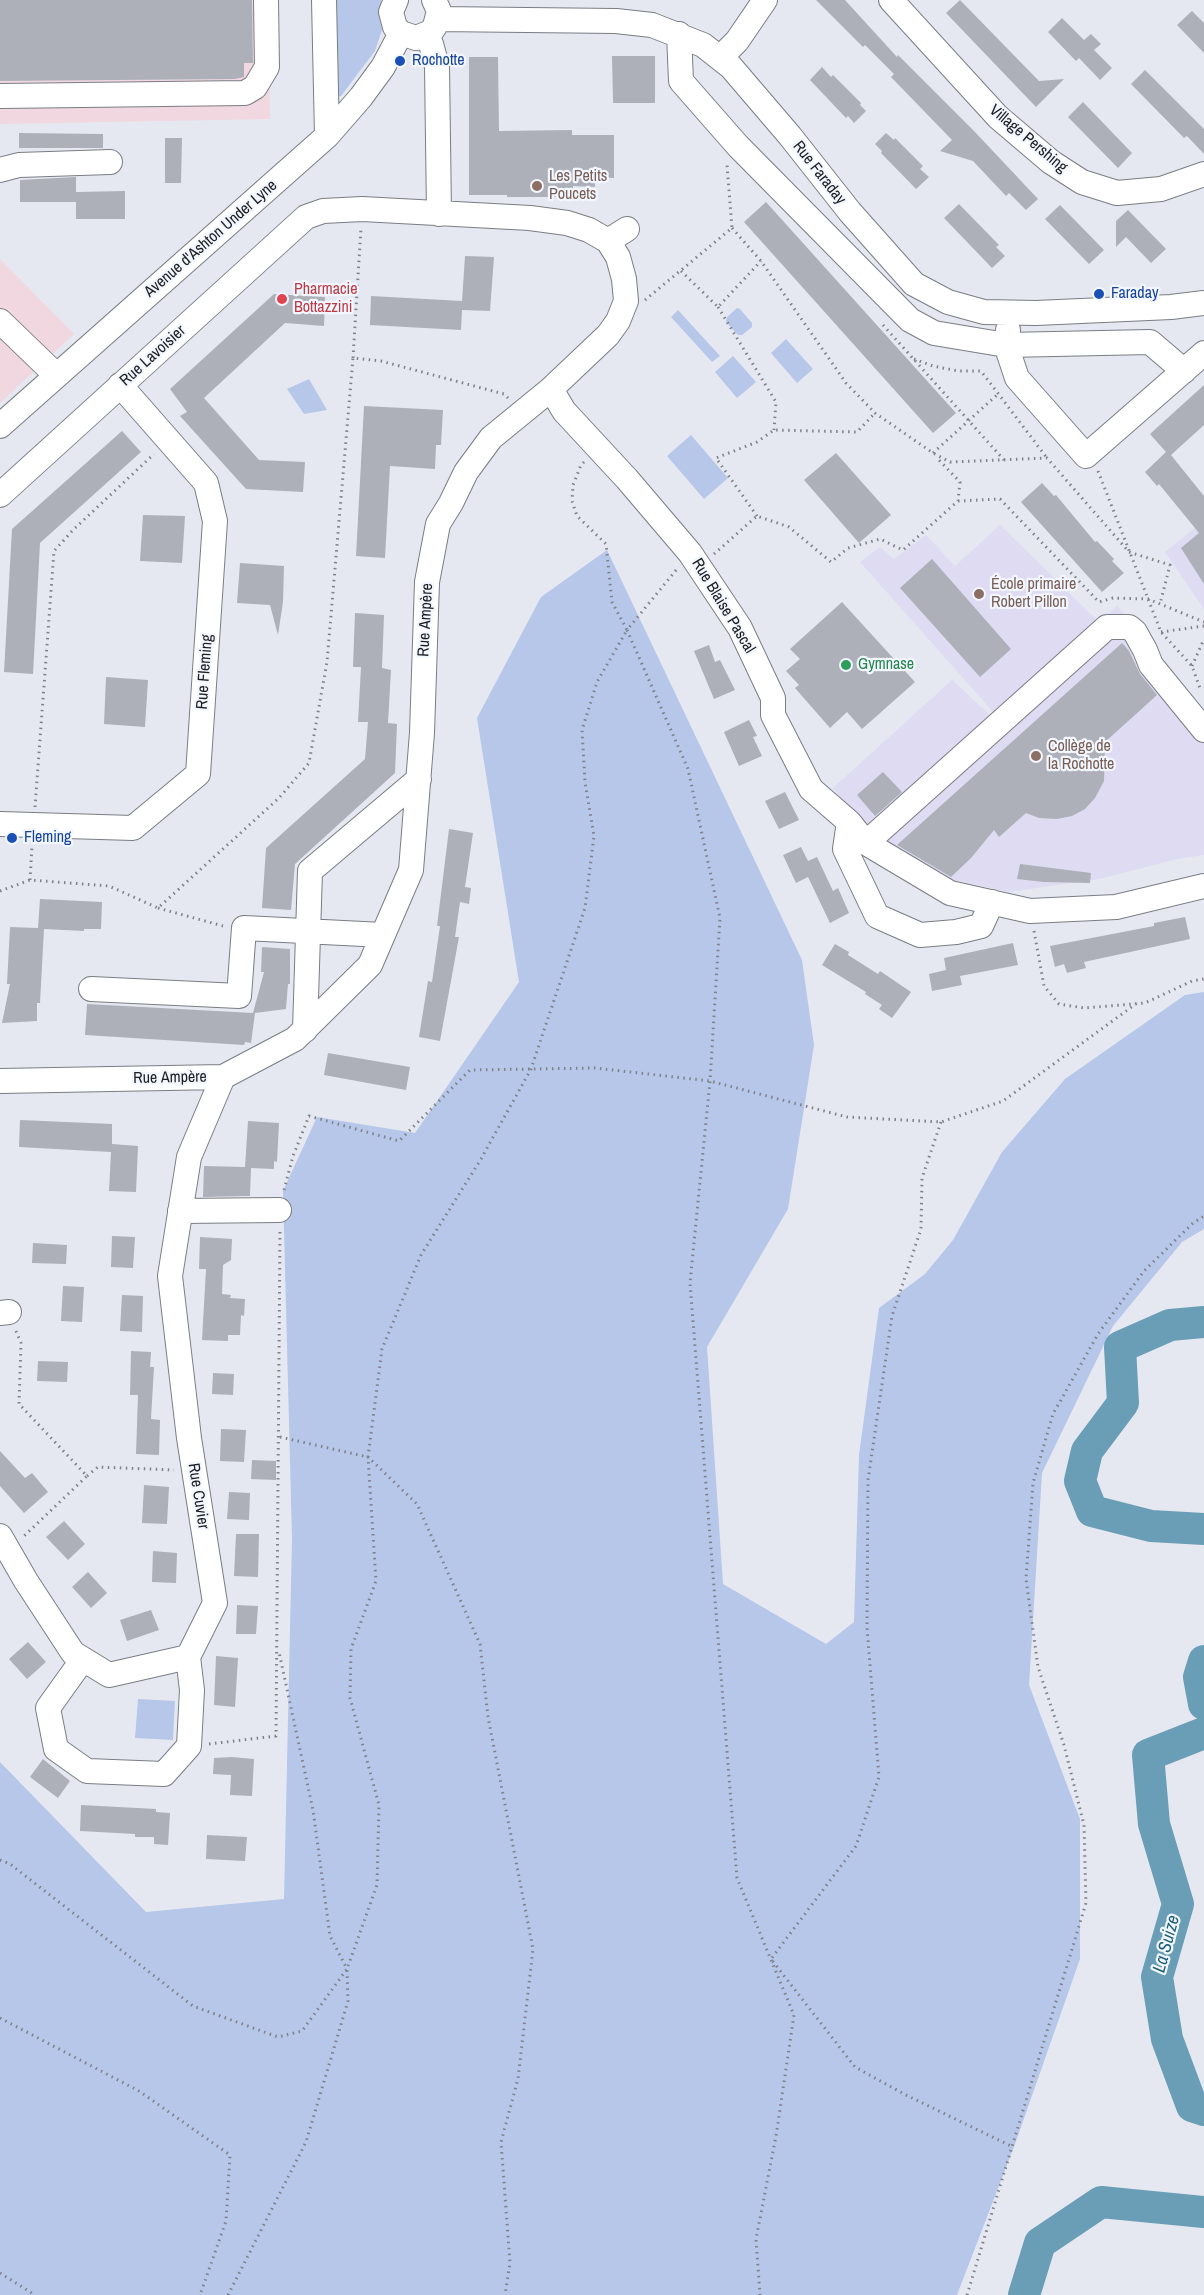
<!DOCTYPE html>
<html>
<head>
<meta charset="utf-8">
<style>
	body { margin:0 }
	canvas { display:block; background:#e5e8f0 }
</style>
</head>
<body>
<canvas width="1204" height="2295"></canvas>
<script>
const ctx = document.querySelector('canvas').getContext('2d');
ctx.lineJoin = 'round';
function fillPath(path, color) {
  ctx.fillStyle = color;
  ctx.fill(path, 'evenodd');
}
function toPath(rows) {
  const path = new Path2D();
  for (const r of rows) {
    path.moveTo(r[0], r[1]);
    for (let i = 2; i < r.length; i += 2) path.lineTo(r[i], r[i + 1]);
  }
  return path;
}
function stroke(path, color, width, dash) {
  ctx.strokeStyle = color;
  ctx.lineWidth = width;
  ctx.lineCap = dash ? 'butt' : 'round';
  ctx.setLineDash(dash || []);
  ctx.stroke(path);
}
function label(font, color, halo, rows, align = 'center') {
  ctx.font = font + ' "Archivo Narrow",sans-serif';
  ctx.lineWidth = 4.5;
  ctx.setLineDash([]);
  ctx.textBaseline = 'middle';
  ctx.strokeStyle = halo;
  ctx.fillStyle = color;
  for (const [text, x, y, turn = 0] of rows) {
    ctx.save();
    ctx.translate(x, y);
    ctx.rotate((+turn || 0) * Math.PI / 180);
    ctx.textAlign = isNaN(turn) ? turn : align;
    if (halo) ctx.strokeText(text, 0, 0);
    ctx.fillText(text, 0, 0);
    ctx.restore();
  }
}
fillPath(toPath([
	[0,0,269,0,270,119,0,124],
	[0,259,74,334,0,403]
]), '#f0d7e0');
fillPath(toPath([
	[1204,521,1204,609,1165,552],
	[1000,525,1098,621,995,714,860,562,880,547,894,559,926,535,955,566],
	[1117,606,1146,638,1204,724,1204,855,1177,859,1099,879,1009,892,949,879,931,871,885,843,850,810,833,788,952,680,994,719]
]), '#dedbf2');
fillPath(toPath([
	[329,0,381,0,382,30,375,51,341,96,331,98],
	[737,308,740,309,752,323,752,327,742,335,738,335,726,322,727,317],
	[678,310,720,356,712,362,671,317],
	[786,339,813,369,797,383,771,353],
	[733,356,756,382,737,398,715,372],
	[309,379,327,410,304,414,287,389],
	[691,435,728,478,704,499,667,456],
	[607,550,802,960,814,1045,788,1209,707,1347,723,1584,826,1644,854,1622,859,1455,879,1308,925,1274,953,1240,1002,1152,1065,1079,1185,995,1204,992,1204,1229,1182,1242,1113,1326,1042,1473,1029,1685,1080,1819,1080,1959,1015,2144,957,2295,0,2295,0,1762,146,1912,284,1899,292,1539,283,1191,317,1117,415,1133,519,982,477,718,541,597],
	[138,1699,175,1701,173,1740,135,1738]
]), '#b6c7e9');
stroke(toPath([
	[1204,1322,1170,1325,1120,1347,1123,1403,1087,1451,1080,1481,1092,1511,1151,1526,1204,1529],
	[1204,1661,1199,1677,1204,1704],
	[1204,1733,1148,1755,1154,1824,1178,1904,1157,1977,1167,2039,1192,2106,1204,2110],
	[1024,2295,1040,2243,1101,2202,1204,2212]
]), '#699eb6', 32);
fillPath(toPath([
	[0,0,252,0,253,63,244,63,244,77,235,79,0,81],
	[816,0,845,0,897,57,898,55,975,132,1038,199,1026,210,1009,193,1006,196,973,161,940,151,952,140,891,77,894,74,865,45,863,47],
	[960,0,1039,81,1064,79,1036,107,946,13],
	[1192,11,1204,23,1204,53,1177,25],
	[1062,18,1084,40,1091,34,1101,44,1094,50,1112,68,1100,80,1079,58,1076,61,1048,32],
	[612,56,655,56,655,103,613,103],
	[469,57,498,57,499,131,572,130,572,135,614,135,614,178,595,177,595,187,573,186,573,197,507,197,507,195,469,195],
	[822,67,831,77,833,75,861,103,860,105,866,111,854,123,848,116,846,118,810,80],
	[1145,70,1204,129,1204,154,1187,136,1184,138,1131,84],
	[1083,102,1132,153,1118,168,1068,117],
	[19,133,103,134,103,148,19,148],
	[886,133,894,140,895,138,923,166,920,169,929,177,916,189,881,153,882,151,875,144],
	[165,138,182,138,181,183,165,183],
	[76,177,76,192,125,191,125,219,76,219,76,202,20,202,20,180],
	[766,202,956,413,933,433,744,222],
	[959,204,999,245,996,247,1005,256,992,268,944,218],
	[1060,205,1104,250,1089,264,1045,219],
	[1128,210,1166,249,1151,263,1126,237,1116,247,1116,221],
	[465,256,494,257,490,311,462,310,461,330,370,325,371,296,462,301],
	[274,294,325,297,324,326,285,323,204,398,259,460,305,462,303,492,246,489,180,416,187,412,170,389],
	[1204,385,1204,425,1171,455,1204,496,1204,584,1181,548,1199,533,1159,484,1157,486,1145,472,1166,452,1150,434],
	[364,406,443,410,441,445,436,445,435,469,390,466,385,558,356,556],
	[122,431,141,452,40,543,33,674,4,672,12,529],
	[836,453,891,515,859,543,804,480],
	[1042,483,1054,496,1056,495,1095,542,1097,541,1114,559,1112,561,1124,573,1102,592,1021,502],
	[143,515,185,516,182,563,140,561],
	[932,559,1011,649,980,677,900,588],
	[240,563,284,566,283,602,278,635,270,605,237,603],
	[842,602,915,682,862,729,847,712,830,728,795,688,799,685,786,671,800,659,790,649],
	[355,613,384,615,382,668,391,670,388,723,397,724,395,773,295,864,291,910,262,908,266,848,365,759,368,722,358,722,361,667,353,667],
	[1122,643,1129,651,1140,674,1157,695,1105,742,1104,781,1095,798,1085,809,1072,816,1057,819,1039,818,1026,813,999,837,994,830,971,858,951,877,897,845],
	[709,645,715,662,720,660,735,690,714,699,694,651],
	[106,677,148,680,145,727,104,724],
	[749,720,757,736,753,737,762,756,739,766,724,732],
	[883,772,902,792,875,816,857,795],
	[785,792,799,820,779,829,765,801],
	[449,829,473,833,465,887,471,888,469,904,460,902,455,937,459,937,440,1041,419,1037,428,981,432,982,440,926,437,926],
	[801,847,808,861,817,857,833,891,838,888,849,913,830,923,808,877,796,883,783,855],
	[1020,864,1091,873,1090,883,1044,882,1017,879],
	[40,899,102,902,101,929,84,929,84,931,44,929,40,1003,37,1003,37,1021,2,1023,10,984,7,984,10,927,38,928],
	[1185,917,1190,939,1084,962,1086,968,1067,973,1064,964,1055,967,1050,946,1154,926,1154,923],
	[1013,943,1018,965,960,976,962,985,932,991,929,974,946,970,944,958],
	[835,944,849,952,848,955,878,974,880,971,911,992,892,1018,879,1009,882,1005,865,994,866,992,822,965],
	[262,947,290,949,290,984,288,984,286,1009,255,1013,251,1043,245,1042,244,1045,85,1035,87,1004,253,1013,264,972,261,972],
	[328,1053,410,1067,406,1090,324,1075],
	[20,1120,112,1124,112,1144,138,1146,136,1192,109,1191,111,1152,19,1147],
	[248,1121,279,1123,277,1162,274,1161,274,1169,251,1168,250,1196,203,1197,204,1166,245,1167],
	[112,1236,135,1237,133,1268,111,1267],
	[200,1237,232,1239,231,1260,223,1265,222,1294,231,1295,230,1298,245,1299,244,1316,241,1315,240,1335,228,1335,228,1341,202,1340,206,1269,199,1269],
	[33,1243,67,1245,66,1264,32,1263],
	[63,1286,84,1287,82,1322,61,1321],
	[122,1295,143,1296,142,1332,120,1331],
	[131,1351,151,1352,150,1367,154,1367,151,1419,160,1420,159,1455,136,1454,138,1395,130,1395],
	[38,1361,68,1362,67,1382,37,1381],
	[213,1373,234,1374,233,1395,212,1394],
	[221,1429,246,1430,244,1462,220,1461],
	[0,1451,25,1478,32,1473,48,1492,24,1513,0,1486],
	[252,1460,276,1461,276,1480,251,1479],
	[144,1485,169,1487,167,1524,142,1523],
	[229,1492,250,1493,249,1520,227,1519],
	[64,1521,85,1544,68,1560,46,1537],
	[236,1534,259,1534,258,1577,234,1576],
	[153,1551,177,1553,176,1583,152,1582],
	[88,1572,107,1593,91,1608,72,1587],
	[237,1605,258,1606,256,1634,236,1634],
	[151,1610,159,1630,127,1641,120,1620],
	[28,1642,46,1662,27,1679,9,1659],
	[216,1656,238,1658,235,1707,214,1705],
	[232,1757,254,1759,252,1796,230,1795,231,1775,213,1774,214,1758],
	[43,1759,70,1781,58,1798,30,1777],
	[81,1805,156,1809,156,1812,170,1813,168,1845,154,1844,154,1837,135,1837,135,1834,80,1831],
	[207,1835,247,1837,245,1861,206,1859]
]), '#adb0b8');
const minor = toPath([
	[324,0,327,136],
	[396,0,391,12,395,27,401,33,416,38,431,32,435,26,439,11,434,0],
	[891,0,998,117,1051,162,1082,182,1117,193,1161,189,1204,174],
	[438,19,616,21,652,25,703,45,731,67,790,136,850,212,914,284,948,302,984,312,1036,313,1171,307,1204,303],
	[679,34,681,81,738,146,910,320,934,333,1006,345,1150,342,1184,371],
	[424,36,431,44,437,66,439,214],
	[720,58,737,41,765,0],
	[0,96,245,93,255,87,267,67,266,0],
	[0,170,19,165,110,162],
	[608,241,627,229],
	[0,321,56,375],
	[1008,330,1006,345,1017,378,1086,456,1204,353],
	[551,389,564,411,627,479,690,553,740,628,773,698,773,715,811,789,849,822,866,843,950,893,1030,911,1116,907,1204,886],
	[0,426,327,136,361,97,383,67,401,33],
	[0,495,306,217,323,211,362,209,530,218,567,223,589,230,608,241,618,257,624,279,626,301,618,321,608,335,551,389,491,438,466,472,451,503,438,524,427,582,422,733,411,870,370,965,295,1039,223,1077,0,1081],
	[849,822,845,849,877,916,920,935,956,932,981,926,992,902],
	[0,824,133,828,198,774,215,521,206,483,120,385],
	[866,843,1107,627,1129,627,1135,632,1145,650,1151,665,1204,730],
	[91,989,239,996,244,928,383,935],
	[305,1030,310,871,419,779],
	[180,1211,279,1210],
	[0,1313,9,1312],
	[0,1536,26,1581,73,1653,109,1675,188,1657,215,1603,189,1438,170,1276,189,1157,223,1077],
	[83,1659,48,1708,56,1749,87,1771,164,1774,189,1746,192,1690,188,1657]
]);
stroke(minor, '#7a7d84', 26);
stroke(toPath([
	[732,228,761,261,846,383,875,413,933,453,950,462,1047,458,1129,552,1170,565,1160,604],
	[681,271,718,307,761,261],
	[645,300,732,228,727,165],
	[718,307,776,402,774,430],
	[883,325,1004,460],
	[353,358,361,228],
	[914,359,933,366,958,371,981,371,1047,458],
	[933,453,998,394],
	[584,462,581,465,573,485,572,501,577,516,606,544,612,602,627,630,677,569],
	[1098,471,1161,632,1192,666,1201,691],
	[958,501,1000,499,1099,602,1113,598,1148,599,1204,622],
	[757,516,716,458,757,442,774,430,857,432,874,414],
	[714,554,757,516,789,527,831,562,848,548,880,539,903,550,958,501,960,482,936,457],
	[627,630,688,769,720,918,710,1081,690,1283,737,1878,794,2015,776,2136,756,2239,760,2295],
	[1161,632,1204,626],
	[1192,666,1204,639],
	[35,807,54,551,73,530,154,454],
	[30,880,32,846],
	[0,891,30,880,109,886,158,908,279,798,309,763,327,662,353,358,381,361,504,394,508,398],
	[158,908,223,926],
	[1034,931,1044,986,1059,1004,1084,1008,1145,1003,1192,981,1204,979],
	[941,1122,922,1178,921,1229,892,1316,868,1480,867,1627,879,1777,856,1846,771,1959,855,2067,904,2094,1013,2147],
	[284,1190,293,1156,309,1116,399,1141,470,1070,595,1068,710,1081,847,1117,941,1122,1003,1101,1137,1003],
	[16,1331,21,1343,19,1404,87,1476,23,1537],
	[280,1437,368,1457,382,1349,421,1255,481,1159,531,1069,585,908,594,836,585,782,582,730,597,682,627,630],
	[87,1476,98,1467,174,1470],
	[209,1744,276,1736,280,1229],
	[0,1860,10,1864,193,2006,278,2037,302,2031,347,1969,330,1936,313,1810,279,1652],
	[0,2018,139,2091,230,2155,226,2221,200,2295],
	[0,2273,35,2295],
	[228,2295,306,2142,348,2001,347,1969,377,1885,379,1805,350,1698,351,1649,376,1581,368,1457,417,1504,480,1644,488,1717,533,1949,518,2079,501,2142,510,2263,505,2295],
	[967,2295,1086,1903,1084,1825,1064,1745,1038,1667,1026,1579,1033,1483,1053,1414,1098,1334,1144,1271,1193,1223,1204,1216]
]), '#7f8186', 3, [1.5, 4.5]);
stroke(minor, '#fff', 24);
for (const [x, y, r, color] of [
	[400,61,6,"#1a4fb4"],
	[537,186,6,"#8d6e63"],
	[1099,294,6,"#1a4fb4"],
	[282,299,6,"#e0444e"],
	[979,594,6,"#8d6e63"],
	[846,665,6,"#2e9e5b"],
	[1036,756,6,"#8d6e63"],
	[12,838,6,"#1a4fb4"]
]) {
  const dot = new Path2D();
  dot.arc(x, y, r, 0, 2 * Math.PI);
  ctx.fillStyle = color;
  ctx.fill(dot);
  stroke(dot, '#f2f6fe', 2);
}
label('16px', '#164399', '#f2f6fe', [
	["Rochotte",412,61],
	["Faraday",1111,294],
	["Fleming",24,838]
], 'left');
label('16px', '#1b1d1f', '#f2f6fe', [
	["Village Pershing",1028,139,40],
	["Rue Faraday",819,173,52],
	["Avenue d'Ashton Under Lyne",211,239,-41],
	["Rue Lavoisier",153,356,-42],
	["Rue Blaise Pascal",723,606,59],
	["Rue Ampère",426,620,-87],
	["Rue Fleming",205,672,-86],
	["Rue Ampère",170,1078,-1],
	["Rue Cuvier",198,1496,81]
]);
label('16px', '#785e54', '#f2f6fe', [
	["Les Petits",549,177],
	["Poucets",549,195],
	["École primaire",991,585],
	["Robert Pillon",991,603],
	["Collège de",1048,747],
	["la Rochotte",1048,765]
], 'left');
label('16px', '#be3a42', '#f2f6fe', [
	["Pharmacie",294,290],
	["Bottazzini",294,308]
], 'left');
label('16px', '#27864d', '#f2f6fe', [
	["Gymnase",858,665]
], 'left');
label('italic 18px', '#1b5e77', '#f2f6fe', [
	["La Suize",1167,1944,-75]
]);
</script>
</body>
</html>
